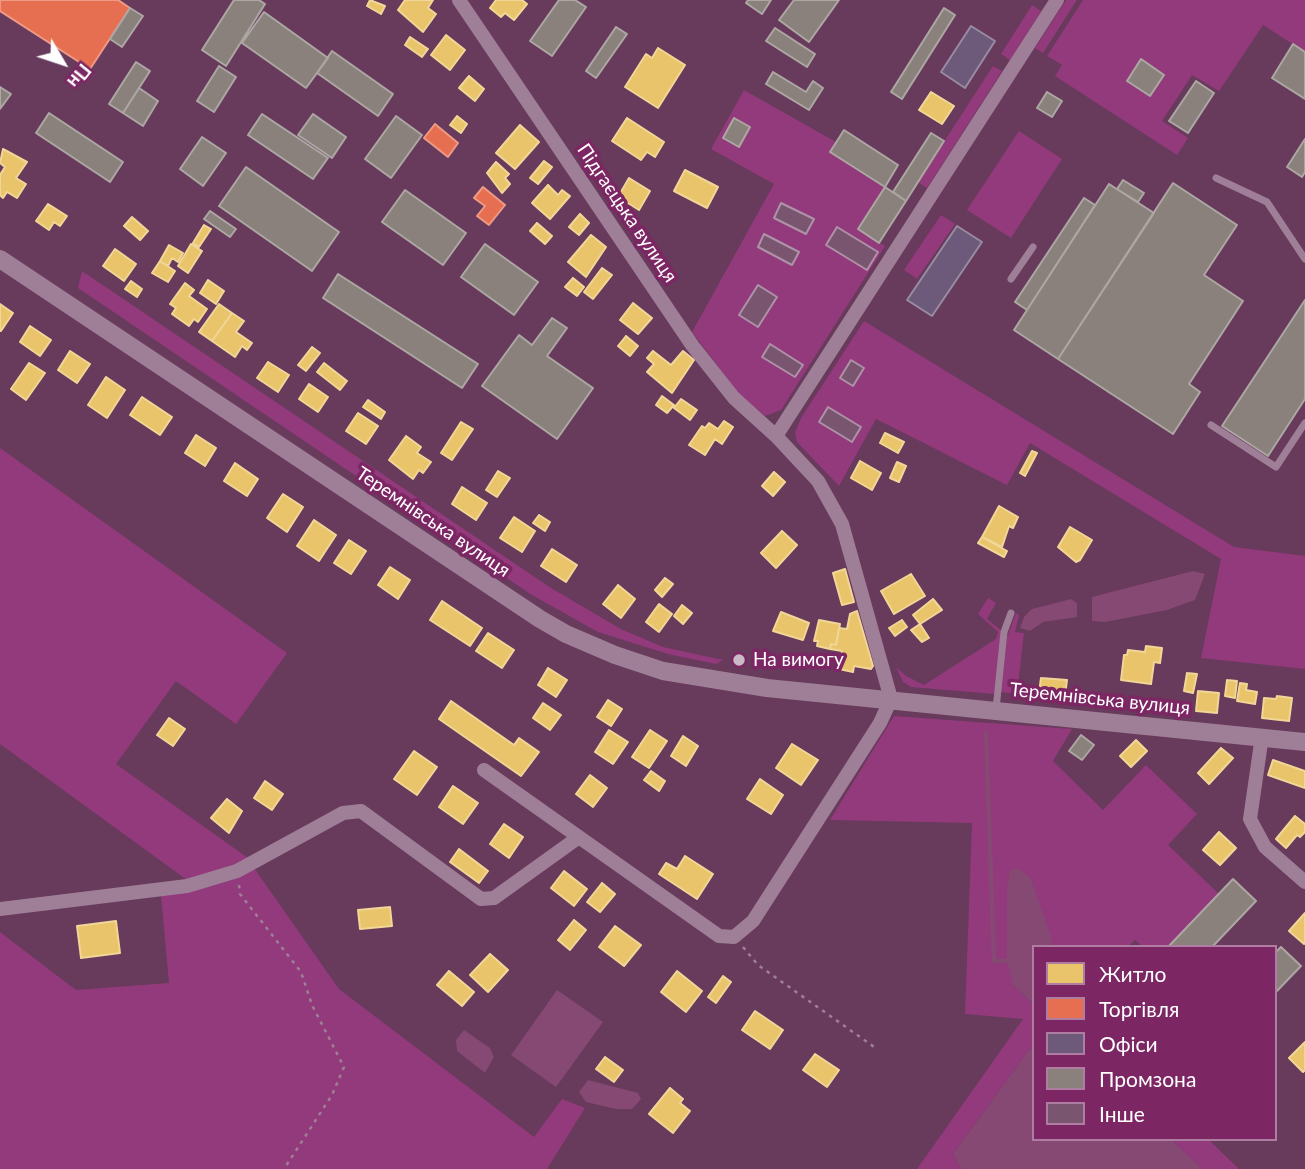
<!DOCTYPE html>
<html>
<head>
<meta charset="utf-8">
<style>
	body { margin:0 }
	#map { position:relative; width:1305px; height:1169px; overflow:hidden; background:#683a5c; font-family:Lato,sans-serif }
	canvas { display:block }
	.legend { position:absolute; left:1032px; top:945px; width:245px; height:196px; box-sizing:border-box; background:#7c2664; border:2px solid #b07da2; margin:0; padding:9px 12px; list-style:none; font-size:21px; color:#fff }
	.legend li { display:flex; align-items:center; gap:14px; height:35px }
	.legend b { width:35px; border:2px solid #b07da2 }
	.north { position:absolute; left:28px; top:28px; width:70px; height:70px; -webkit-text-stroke:5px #7c2664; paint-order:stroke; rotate:129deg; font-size:19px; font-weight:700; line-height:28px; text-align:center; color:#fff }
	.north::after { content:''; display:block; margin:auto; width:24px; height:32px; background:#fff; clip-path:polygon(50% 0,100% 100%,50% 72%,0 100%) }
</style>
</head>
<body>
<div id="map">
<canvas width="1305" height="1169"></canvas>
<ul class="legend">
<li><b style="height:19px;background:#e9c46a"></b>Житло</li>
<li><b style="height:19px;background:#e76f51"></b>Торгівля</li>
<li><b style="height:19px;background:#6d597a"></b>Офіси</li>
<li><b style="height:19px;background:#8a817c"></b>Промзона</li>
<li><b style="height:19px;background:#7a5570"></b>Інше</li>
</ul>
<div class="north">Пн</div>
</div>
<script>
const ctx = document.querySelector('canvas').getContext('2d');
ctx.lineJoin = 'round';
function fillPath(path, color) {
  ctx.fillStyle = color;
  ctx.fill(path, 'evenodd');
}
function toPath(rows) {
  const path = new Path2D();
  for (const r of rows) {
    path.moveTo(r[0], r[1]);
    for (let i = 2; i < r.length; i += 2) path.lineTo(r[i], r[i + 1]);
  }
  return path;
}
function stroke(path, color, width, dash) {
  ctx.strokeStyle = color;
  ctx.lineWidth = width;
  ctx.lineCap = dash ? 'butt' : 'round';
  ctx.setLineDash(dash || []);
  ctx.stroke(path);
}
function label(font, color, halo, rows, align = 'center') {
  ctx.font = font + ' Lato,sans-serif';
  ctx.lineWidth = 7;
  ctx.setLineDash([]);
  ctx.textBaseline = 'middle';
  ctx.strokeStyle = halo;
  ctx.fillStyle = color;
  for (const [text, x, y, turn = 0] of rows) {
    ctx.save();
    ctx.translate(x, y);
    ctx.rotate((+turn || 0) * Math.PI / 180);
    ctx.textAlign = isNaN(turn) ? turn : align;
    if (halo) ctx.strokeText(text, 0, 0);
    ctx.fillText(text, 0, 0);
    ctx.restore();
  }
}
fillPath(toPath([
	[1066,0,1077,0,1043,53,1035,48],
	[1083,0,1305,0,1305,52,1263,25,1219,91,1192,75,1162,121,1188,138,1177,155,1055,76,1062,65,1047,56],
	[1032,5,1041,11,1010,60,1001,54],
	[993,66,1002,71,927,188,918,182],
	[744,90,836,142,831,152,885,187,858,228,885,246,781,410,765,416,739,394,692,332,774,184,711,149],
	[1019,131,1062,159,1011,238,967,210],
	[941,215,955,224,917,279,904,270],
	[82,271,551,588,621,629,663,647,723,660,716,664,668,654,598,632,532,595,78,288],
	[864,321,1234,547,1305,556,1305,669,1201,658,1221,559,1030,443,1007,485,876,419,839,486,797,442,795,433,801,418],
	[0,448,287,653,236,724,176,681,116,764,248,858,235,866,187,880,0,744],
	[988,598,996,603,987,619,1002,631,994,694,911,687,903,682,896,667,906,676,924,685,996,639,998,632,978,614],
	[1016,613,1019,615,1015,632,1024,633,1017,694,1001,692,1007,637],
	[894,716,1072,729,1053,761,1103,810,1146,765,1197,814,1168,845,1219,894,1168,947,1143,947,1135,940,1128,947,1051,947,1031,879,1013,985,1034,1005,1034,1047,1028,1051,953,1154,961,1169,917,1169,1023,1019,965,1014,972,823,830,820],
	[254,868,339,989,534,1137,562,1099,585,1108,547,1169,0,1169,0,932,76,990,169,983,161,895],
	[1171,1139,1208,1139,1239,1169,1202,1169]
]), '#923a7b');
fillPath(toPath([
	[1193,571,1205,574,1195,600,1167,610,1105,622,1092,621,1092,597],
	[1071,599,1077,603,1077,617,1043,622,1030,631,1020,628,1024,617,1032,609],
	[1018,868,1031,879,1051,937,1051,947,1034,947,1034,1005,1013,985,1007,961,1007,887,1010,870],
	[557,990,603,1022,556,1087,511,1055],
	[464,1030,490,1048,494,1057,485,1073,457,1051,456,1040],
	[1034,1047,1034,1139,1171,1139,1202,1169,961,1169,953,1154,1028,1051],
	[588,1080,638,1093,641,1099,632,1109,616,1109,586,1102,579,1092]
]), '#854974');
const homes = toPath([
	[370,0,385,6,381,14,367,6,370,0],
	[405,0,433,0,428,8,436,14,423,32,398,10,405,0],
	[496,0,522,0,527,4,514,20,505,13,501,17,490,8,496,0],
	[446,35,465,50,450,70,431,55,446,35],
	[410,37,428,49,422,57,405,45,410,37],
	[658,48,685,65,658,108,625,87,646,54,652,58,658,48],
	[469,76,484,89,475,101,459,88,469,76],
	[931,92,954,106,942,124,919,110,931,92],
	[457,116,467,124,461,133,450,125,457,116],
	[627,118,664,142,655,157,647,152,641,160,612,141,627,118],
	[520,125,539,142,515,169,496,153,520,125],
	[3,149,27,162,16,178,26,184,17,198,7,192,3,198,0,195,0,175,5,167,0,163,3,149],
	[544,161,552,167,538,184,530,178,544,161],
	[496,162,509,174,505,178,510,184,502,193,487,173,496,162],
	[685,170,718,187,707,208,674,191,685,170],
	[629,178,650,191,639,210,618,197,629,178],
	[548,185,558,195,562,190,570,196,550,219,532,203,548,185],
	[48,204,67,216,60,226,54,222,49,230,36,221,48,204],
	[580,214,589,223,579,235,569,227,580,214],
	[132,217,148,231,140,240,124,226,132,217],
	[537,223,552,236,545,244,530,231,537,223],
	[204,225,211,229,199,247,193,243,204,225],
	[591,235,606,247,586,277,568,262,591,235],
	[191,244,202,251,188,273,178,266,191,244],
	[169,245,183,253,178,262,172,258,168,266,160,261,169,245],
	[115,249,136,264,124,281,103,266,115,249],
	[160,261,175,271,168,282,152,273,160,261],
	[602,268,612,275,593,299,584,292,602,268],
	[573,278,584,287,577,296,565,287,573,278],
	[208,280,224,291,216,304,200,293,208,280],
	[131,281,142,289,137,297,125,289,131,281],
	[185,283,194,290,189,296,207,309,198,322,194,319,189,326,172,314,176,308,170,304,185,283],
	[633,303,652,318,638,334,620,320,633,303],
	[0,304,13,313,1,331,0,331,0,304],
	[219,304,232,313,212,341,199,332,219,304],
	[232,313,244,321,236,332,252,343,247,350,242,346,235,357,212,341,232,313],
	[30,326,51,340,40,356,20,342,30,326],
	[626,336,638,346,630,356,618,346,626,336],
	[312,347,320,353,306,371,298,365,312,347],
	[70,351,90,364,77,383,58,370,70,351],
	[653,351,671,365,683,351,694,360,672,393,647,372,654,364,647,358,653,351],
	[268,362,289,375,278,392,257,378,268,362],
	[29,363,45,373,26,400,11,389,29,363],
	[324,363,347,381,340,390,317,372,324,363],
	[106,377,125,390,107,418,88,405,106,377],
	[309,384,328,397,318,412,299,399,309,384],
	[662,396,674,405,667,413,656,405,662,396],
	[142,397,172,417,160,435,130,415,142,397],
	[681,399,697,410,690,420,674,408,681,399],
	[368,400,385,412,381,419,363,407,368,400],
	[358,413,378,426,366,444,346,431,358,413],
	[724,421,733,427,722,444,715,439,705,455,689,445,702,426,705,428,709,423,718,429,724,421],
	[461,422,473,429,452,460,441,453,461,422],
	[885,433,904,442,898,453,880,443,885,433],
	[196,435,216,448,205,466,185,453,196,435],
	[406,436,421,447,417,453,431,462,423,473,419,470,413,479,389,460,406,436],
	[1032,451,1037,453,1025,476,1020,473,1032,451],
	[860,461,881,473,872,490,851,478,860,461],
	[897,462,906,466,899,482,890,478,897,462],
	[235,463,258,479,247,496,224,481,235,463],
	[498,471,510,478,497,497,486,490,498,471],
	[774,472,785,482,773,496,762,486,774,472],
	[462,487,487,503,476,520,452,504,462,487],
	[283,494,303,507,287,532,267,518,283,494],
	[999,506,1018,517,1013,528,1009,526,1002,547,982,537,999,506],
	[539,515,550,522,545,531,533,523,539,515],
	[514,517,535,531,522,552,500,538,514,517],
	[314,520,336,535,319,561,297,546,314,520],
	[1070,527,1092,540,1080,560,1076,562,1058,547,1070,527],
	[782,531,797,545,776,568,761,553,782,531],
	[982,537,1007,551,1004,557,978,543,982,537],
	[349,540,366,551,351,574,334,563,349,540],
	[552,549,577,565,566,582,541,566,552,549],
	[390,567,410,580,398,599,378,585,390,567],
	[845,569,854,602,842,605,833,573,845,569],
	[911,574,925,596,894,614,881,591,911,574],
	[665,578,673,584,662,597,655,590,665,578],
	[618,585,635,599,621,618,603,604,618,585],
	[933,599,942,610,920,624,913,615,933,599],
	[442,601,482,628,470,646,430,620,442,601],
	[659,604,672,614,659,632,646,622,659,604],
	[682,605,692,613,683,624,674,616,682,605],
	[857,611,873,666,871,669,854,666,853,672,839,669,842,651,830,649,831,644,836,645,839,628,847,629,850,614,857,611],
	[781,612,809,623,803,640,773,631,781,612],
	[819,620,840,624,836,645,831,644,830,649,817,646,818,641,814,641,819,620],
	[902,620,907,627,895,636,889,628,902,620],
	[920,624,929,638,922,642,911,630,920,624],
	[488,633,514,650,502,668,476,651,488,633],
	[1146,646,1162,648,1160,663,1154,662,1151,684,1121,680,1124,655,1127,655,1128,650,1145,652,1146,646],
	[548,668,567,680,556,697,538,685,548,668],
	[1187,673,1197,674,1193,693,1184,691,1187,673],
	[1041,678,1067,680,1065,696,1039,693,1041,678],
	[1227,680,1237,681,1235,698,1225,696,1227,680],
	[1240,683,1247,684,1246,690,1257,692,1255,704,1237,701,1240,683],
	[1198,691,1219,693,1217,713,1196,711,1198,691],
	[1277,696,1292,698,1289,721,1262,718,1264,698,1276,699,1277,696],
	[608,700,622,709,611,726,597,717,608,700],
	[451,701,514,745,519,738,539,752,521,776,439,719,451,701],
	[543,703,561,715,550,730,533,718,543,703],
	[169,718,185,729,173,746,157,735,169,718],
	[609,730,628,742,613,764,595,752,609,730],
	[650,730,667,741,649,768,632,757,650,730],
	[683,736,698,746,686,766,671,756,683,736],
	[1136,740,1147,751,1131,767,1120,756,1136,740],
	[792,744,818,760,801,785,776,768,792,744],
	[1221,748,1233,758,1209,784,1198,773,1221,748],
	[414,751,437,767,417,795,394,779,414,751],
	[1273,760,1305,771,1305,788,1268,775,1273,760],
	[651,771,665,781,659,791,644,780,651,771],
	[590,775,607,788,593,807,576,794,590,775],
	[760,779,783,795,771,814,747,799,760,779],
	[265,781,283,794,272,810,254,798,265,781],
	[453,786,478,803,463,824,439,807,453,786],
	[227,799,242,811,229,833,211,818,227,799],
	[1295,816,1305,824,1305,832,1300,837,1297,835,1286,848,1276,839,1295,816],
	[504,824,523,837,509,858,490,844,504,824],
	[1219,832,1236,848,1220,865,1203,850,1219,832],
	[459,849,488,871,479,883,450,862,459,849],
	[685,856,713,874,697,899,659,874,666,863,677,869,685,856],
	[564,871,587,889,574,906,551,888,564,871],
	[602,883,615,894,600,912,587,902,602,883],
	[390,907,392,926,360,929,358,910,390,907],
	[1305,913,1305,943,1304,944,1289,931,1305,913],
	[574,920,586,930,570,950,558,940,574,920],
	[116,921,120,953,81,958,77,926,116,921],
	[615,926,641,945,624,966,599,947,615,926],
	[490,954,508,970,488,992,470,975,490,954],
	[449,971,474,992,462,1006,437,985,449,971],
	[677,971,702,991,686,1012,661,992,677,971],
	[723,976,731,982,716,1003,708,997,723,976],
	[755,1011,783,1030,770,1049,742,1030,755,1011],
	[1305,1042,1305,1070,1303,1072,1289,1058,1305,1042],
	[815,1054,839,1070,827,1087,803,1070,815,1054],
	[605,1057,623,1070,614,1082,596,1069,605,1057],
	[670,1088,683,1099,680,1103,690,1111,673,1133,649,1114,670,1088]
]);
fillPath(homes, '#e9c46a');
stroke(homes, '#f0d697', 2);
const shops = toPath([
	[0,0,118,0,130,8,90,69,0,11,0,0],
	[435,124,458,143,448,157,424,138,435,124],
	[483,187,505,205,489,225,477,216,485,206,474,198,483,187]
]);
fillPath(shops, '#e76f51');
stroke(shops, '#ee9a85', 2);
const offices = toPath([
	[971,26,995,41,965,88,941,72,971,26],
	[957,226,982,242,932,316,907,300,957,226]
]);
fillPath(offices, '#6d597a');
stroke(offices, '#998ba2', 2);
const industry = toPath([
	[234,0,259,0,265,4,226,66,202,50,234,0],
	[559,0,575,0,586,7,552,56,530,41,559,0],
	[748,0,771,0,762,14,746,3,748,0],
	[794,0,839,0,809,42,779,20,794,0],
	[130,8,143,16,122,47,110,39,130,8],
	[944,8,955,15,902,99,891,92,944,8],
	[264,12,328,58,306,88,242,43,264,12],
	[616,27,627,34,596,78,586,71,616,27],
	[775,28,815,54,807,67,766,41,775,28],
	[1293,44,1305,52,1305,99,1272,78,1293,44],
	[332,51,393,94,378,116,317,73,332,51],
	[1141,59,1164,75,1150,96,1127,81,1141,59],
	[136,62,150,71,123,113,109,104,136,62],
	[219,66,236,77,214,112,197,101,219,66],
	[773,72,806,92,813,81,823,88,809,110,766,84,773,72],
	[1196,81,1214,93,1188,133,1169,121,1196,81],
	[0,87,11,94,0,109,0,87],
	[139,88,158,101,143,126,123,113,139,88],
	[1047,92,1062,101,1052,117,1037,108,1047,92],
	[49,113,123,162,110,182,36,133,49,113],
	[262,114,328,158,313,179,248,135,262,114],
	[313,114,346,137,332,158,298,135,313,114],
	[396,116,422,135,391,178,365,159,396,116],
	[734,118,750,127,739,147,723,138,734,118],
	[844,130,898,165,885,187,830,152,844,130],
	[931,133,944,141,906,201,893,192,931,133],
	[202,137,226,153,203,186,180,169,202,137],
	[1305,139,1305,172,1302,177,1287,167,1305,139],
	[246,167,339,232,312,271,219,206,246,167],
	[1123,180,1144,193,1138,202,1117,189,1123,180],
	[1173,183,1237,225,1204,275,1243,301,1189,384,1200,392,1173,434,1058,359,1173,183],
	[1109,184,1154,213,1058,359,1014,330,1109,184],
	[885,187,906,201,879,243,858,229,885,187],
	[405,190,466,233,443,265,382,222,405,190],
	[1084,198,1095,205,1027,310,1015,302,1084,198],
	[210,211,236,229,230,237,204,219,210,211],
	[485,244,538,282,514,315,461,277,485,244],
	[338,274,478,364,462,388,323,298,338,274],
	[1305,300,1305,399,1268,456,1222,426,1305,300],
	[552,318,567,328,547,356,593,388,557,439,482,386,519,335,532,345,552,318],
	[1081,735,1094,745,1082,760,1069,751,1081,735],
	[1233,879,1256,901,1212,947,1168,947,1233,879],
	[1281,947,1301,966,1275,993,1275,953,1281,947]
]);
fillPath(industry, '#8a817c');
stroke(industry, '#ada7a3', 2);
stroke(toPath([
	[986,733,994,961,1007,961]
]), '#854974', 4.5);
const building = toPath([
	[781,203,814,219,806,234,774,218,781,203],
	[837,227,878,252,867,270,826,245,837,227],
	[764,234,799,252,792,265,758,247,764,234],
	[758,285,777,297,758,327,739,315,758,285],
	[770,344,803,365,795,377,762,357,770,344],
	[851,360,864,368,853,386,840,378,851,360],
	[828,407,861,427,852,442,819,422,828,407]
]);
fillPath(building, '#7a5570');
stroke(building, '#ae92a7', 2);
stroke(toPath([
	[239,885,240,894,301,972,312,1005,344,1067,332,1095,284,1169],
	[743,947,758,965,877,1049]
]), '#9f7f97', 2.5, [3.5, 5]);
stroke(toPath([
	[1216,178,1267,202,1305,259],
	[1011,279,1033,247],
	[1211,425,1276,467,1305,423],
	[996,709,1004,632,1011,613]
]), '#9f7f97', 7);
stroke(toPath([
	[459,0,692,345,734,398,776,436,818,481,842,524,891,699,880,723,753,921,734,937,719,936,484,770],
	[776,436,1057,0],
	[1262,736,1250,819,1265,847,1305,882],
	[0,909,187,886,237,871,343,813,361,811,481,899,494,898,579,837]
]), '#9f7f97', 14);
stroke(toPath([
	[0,259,540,619,566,634,615,655,663,671,767,688,1305,742]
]), '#9f7f97', 18);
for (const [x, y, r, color] of [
	[739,660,7,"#cabac6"]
]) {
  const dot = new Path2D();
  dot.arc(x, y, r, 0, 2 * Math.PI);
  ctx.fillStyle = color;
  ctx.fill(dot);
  stroke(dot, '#7c2664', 2.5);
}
label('19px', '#fff', '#7c2664', [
	["Підгаєцька вулиця",627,213,56],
	["Теремнівська вулиця",433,522,34],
	["Теремнівська вулиця",1100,699,6]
]);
label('19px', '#fff', '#7c2664', [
	["На вимогу",753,660]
], 'left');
</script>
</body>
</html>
